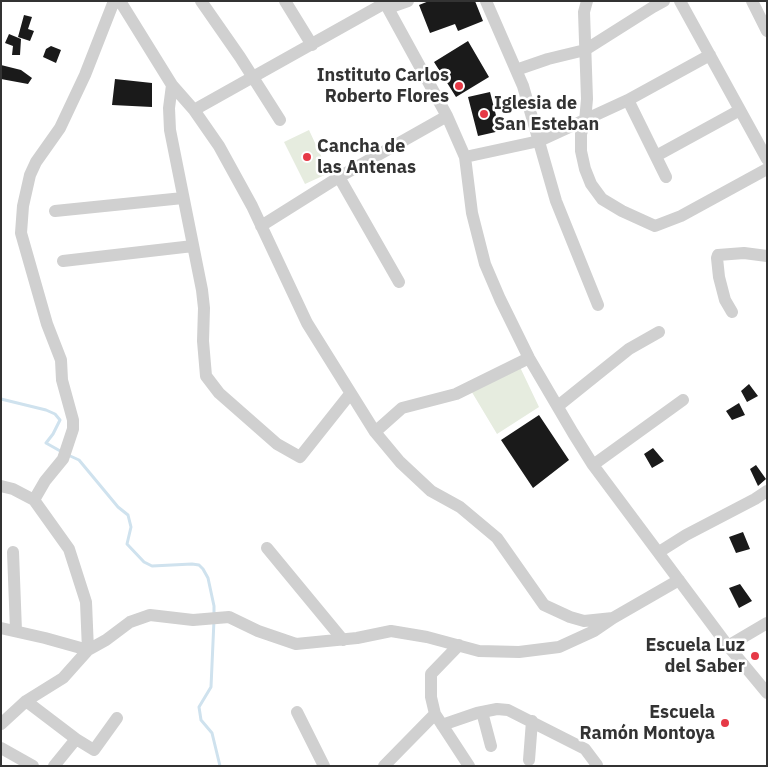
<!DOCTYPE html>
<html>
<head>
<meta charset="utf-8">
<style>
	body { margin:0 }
	#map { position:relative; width:768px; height:767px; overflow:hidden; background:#fff; font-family:"IBM Plex Sans",sans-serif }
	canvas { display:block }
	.frame { position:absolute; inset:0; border:2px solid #333; pointer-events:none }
</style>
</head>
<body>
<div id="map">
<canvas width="768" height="767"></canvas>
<div class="frame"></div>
</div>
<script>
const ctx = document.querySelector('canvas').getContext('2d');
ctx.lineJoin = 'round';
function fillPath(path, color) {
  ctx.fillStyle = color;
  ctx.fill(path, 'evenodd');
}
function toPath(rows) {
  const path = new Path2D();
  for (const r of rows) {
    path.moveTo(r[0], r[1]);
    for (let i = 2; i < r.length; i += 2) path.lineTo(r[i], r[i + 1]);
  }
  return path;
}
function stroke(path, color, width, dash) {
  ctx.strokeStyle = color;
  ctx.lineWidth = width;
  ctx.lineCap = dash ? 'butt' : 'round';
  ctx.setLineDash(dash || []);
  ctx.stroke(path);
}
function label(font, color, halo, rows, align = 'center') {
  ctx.font = font + ' "IBM Plex Sans",sans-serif';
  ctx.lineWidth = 5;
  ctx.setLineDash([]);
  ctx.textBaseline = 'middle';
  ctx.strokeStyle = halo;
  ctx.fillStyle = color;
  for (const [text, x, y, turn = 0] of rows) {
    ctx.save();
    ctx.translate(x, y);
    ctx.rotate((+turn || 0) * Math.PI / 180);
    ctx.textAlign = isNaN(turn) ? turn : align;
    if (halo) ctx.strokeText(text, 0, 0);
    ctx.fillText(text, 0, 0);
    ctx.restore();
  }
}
fillPath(toPath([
	[309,130,329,173,305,184,284,142],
	[519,365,539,407,497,434,470,389]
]), '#e6ecdf');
stroke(toPath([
	[1,399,46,410,55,414,60,420,53,434,46,443,62,452],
	[68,455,79,460,118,507,128,515,131,527,127,544,144,562,152,566,192,564,199,565,203,569,208,578,214,606,214,614],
	[214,620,211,687,199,707,201,720,212,733,220,766]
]), '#cfe2ee', 3);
fillPath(toPath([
	[429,1,475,1,483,21,458,31,455,24,430,33,419,5],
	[24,15,32,17,28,29,34,31,30,41,18,37],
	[9,34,21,39,20,55,12,55,13,46,5,43],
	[468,41,489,77,456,97,434,62],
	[51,46,61,50,56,63,43,57,46,49],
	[1,65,21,70,32,78,28,84,1,79],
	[115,79,152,83,152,107,112,105],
	[490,92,500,131,478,136,468,97],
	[749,384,758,396,747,402,741,391],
	[739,403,745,415,732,420,726,411],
	[539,415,569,460,533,488,501,440],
	[653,448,664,461,652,468,644,454],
	[756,465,766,479,758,486,750,469],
	[743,532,750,549,736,553,729,537],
	[740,584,752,601,739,608,729,588]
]), '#1a1a1a');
stroke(toPath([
	[120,1,172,85,194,110,219,146,252,206,307,323,375,432,400,462,431,491,460,507,497,538,544,605,570,617,584,621,613,618],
	[201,1,240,57,280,120],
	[285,1,312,45],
	[384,1,447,116,465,157,472,213,485,264,500,299,529,358,573,433,593,465,728,646,767,693],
	[486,1,523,86,556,201,598,305],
	[587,1,584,12,587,99,585,121,581,134,581,151,585,169,591,184,602,199,622,211,655,226,681,216,767,169],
	[680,1,767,159],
	[752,1,767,31],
	[388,8,408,1],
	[516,70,548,59,585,50,653,7,664,1],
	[172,85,169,108,170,130,202,290,204,308,203,341,206,376,219,393,277,444,300,457,350,394],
	[628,100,666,177],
	[194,110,385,3],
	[656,156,740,110],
	[465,157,539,141,628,100,710,55],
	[339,177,399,282],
	[55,211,183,198],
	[261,226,339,177,447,116],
	[63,261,193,246],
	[732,312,725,300,719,277,717,258,718,255,744,253,767,256],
	[558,406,629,349,659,332],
	[375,432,402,408,456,394,529,358],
	[593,465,683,400],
	[1,486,13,489,34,500,69,549,86,602,88,650],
	[34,500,45,481,63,459,73,429,73,420,62,380,61,360,47,324,21,233,23,206,30,175,36,162,60,128,85,75,114,1],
	[267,548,343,640],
	[13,552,16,631],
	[659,552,686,535,755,499,767,491],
	[1,628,45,638,88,650],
	[459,645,431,674,431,697,435,714,469,766],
	[728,646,767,623],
	[26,701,76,739],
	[297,712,324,766],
	[482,712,491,746],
	[1,724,26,701,63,678,88,650,106,640,130,622,150,615,193,620,229,617,258,631,296,644,357,638,391,631,427,637,479,651,519,652,559,647,594,631,613,618,679,580],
	[442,725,477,713,497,709,508,710,585,749,597,765],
	[1,748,33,766],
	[529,760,532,721],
	[54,766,76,739,94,750,117,718],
	[384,766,435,714]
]), '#d0d0d0', 12);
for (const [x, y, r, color] of [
	[459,86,5,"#e63946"],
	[484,114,5,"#e63946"],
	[307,157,5,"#e63946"],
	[755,656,5,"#e63946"],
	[725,723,5,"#e63946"]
]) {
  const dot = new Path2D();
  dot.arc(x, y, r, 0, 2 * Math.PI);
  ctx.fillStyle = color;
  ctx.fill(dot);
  stroke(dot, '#fff', 2);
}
label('bold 18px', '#333', '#fff', [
	["Instituto Carlos",449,76],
	["Roberto Flores",449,97],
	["Iglesia de",494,104,"left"],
	["San Esteban",494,125,"left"],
	["Cancha de",317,147,"left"],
	["las Antenas",317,168,"left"],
	["Escuela Luz",745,646],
	["del Saber",745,667],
	["Escuela",715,713],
	["Ramón Montoya",715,734]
], 'right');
</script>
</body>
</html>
